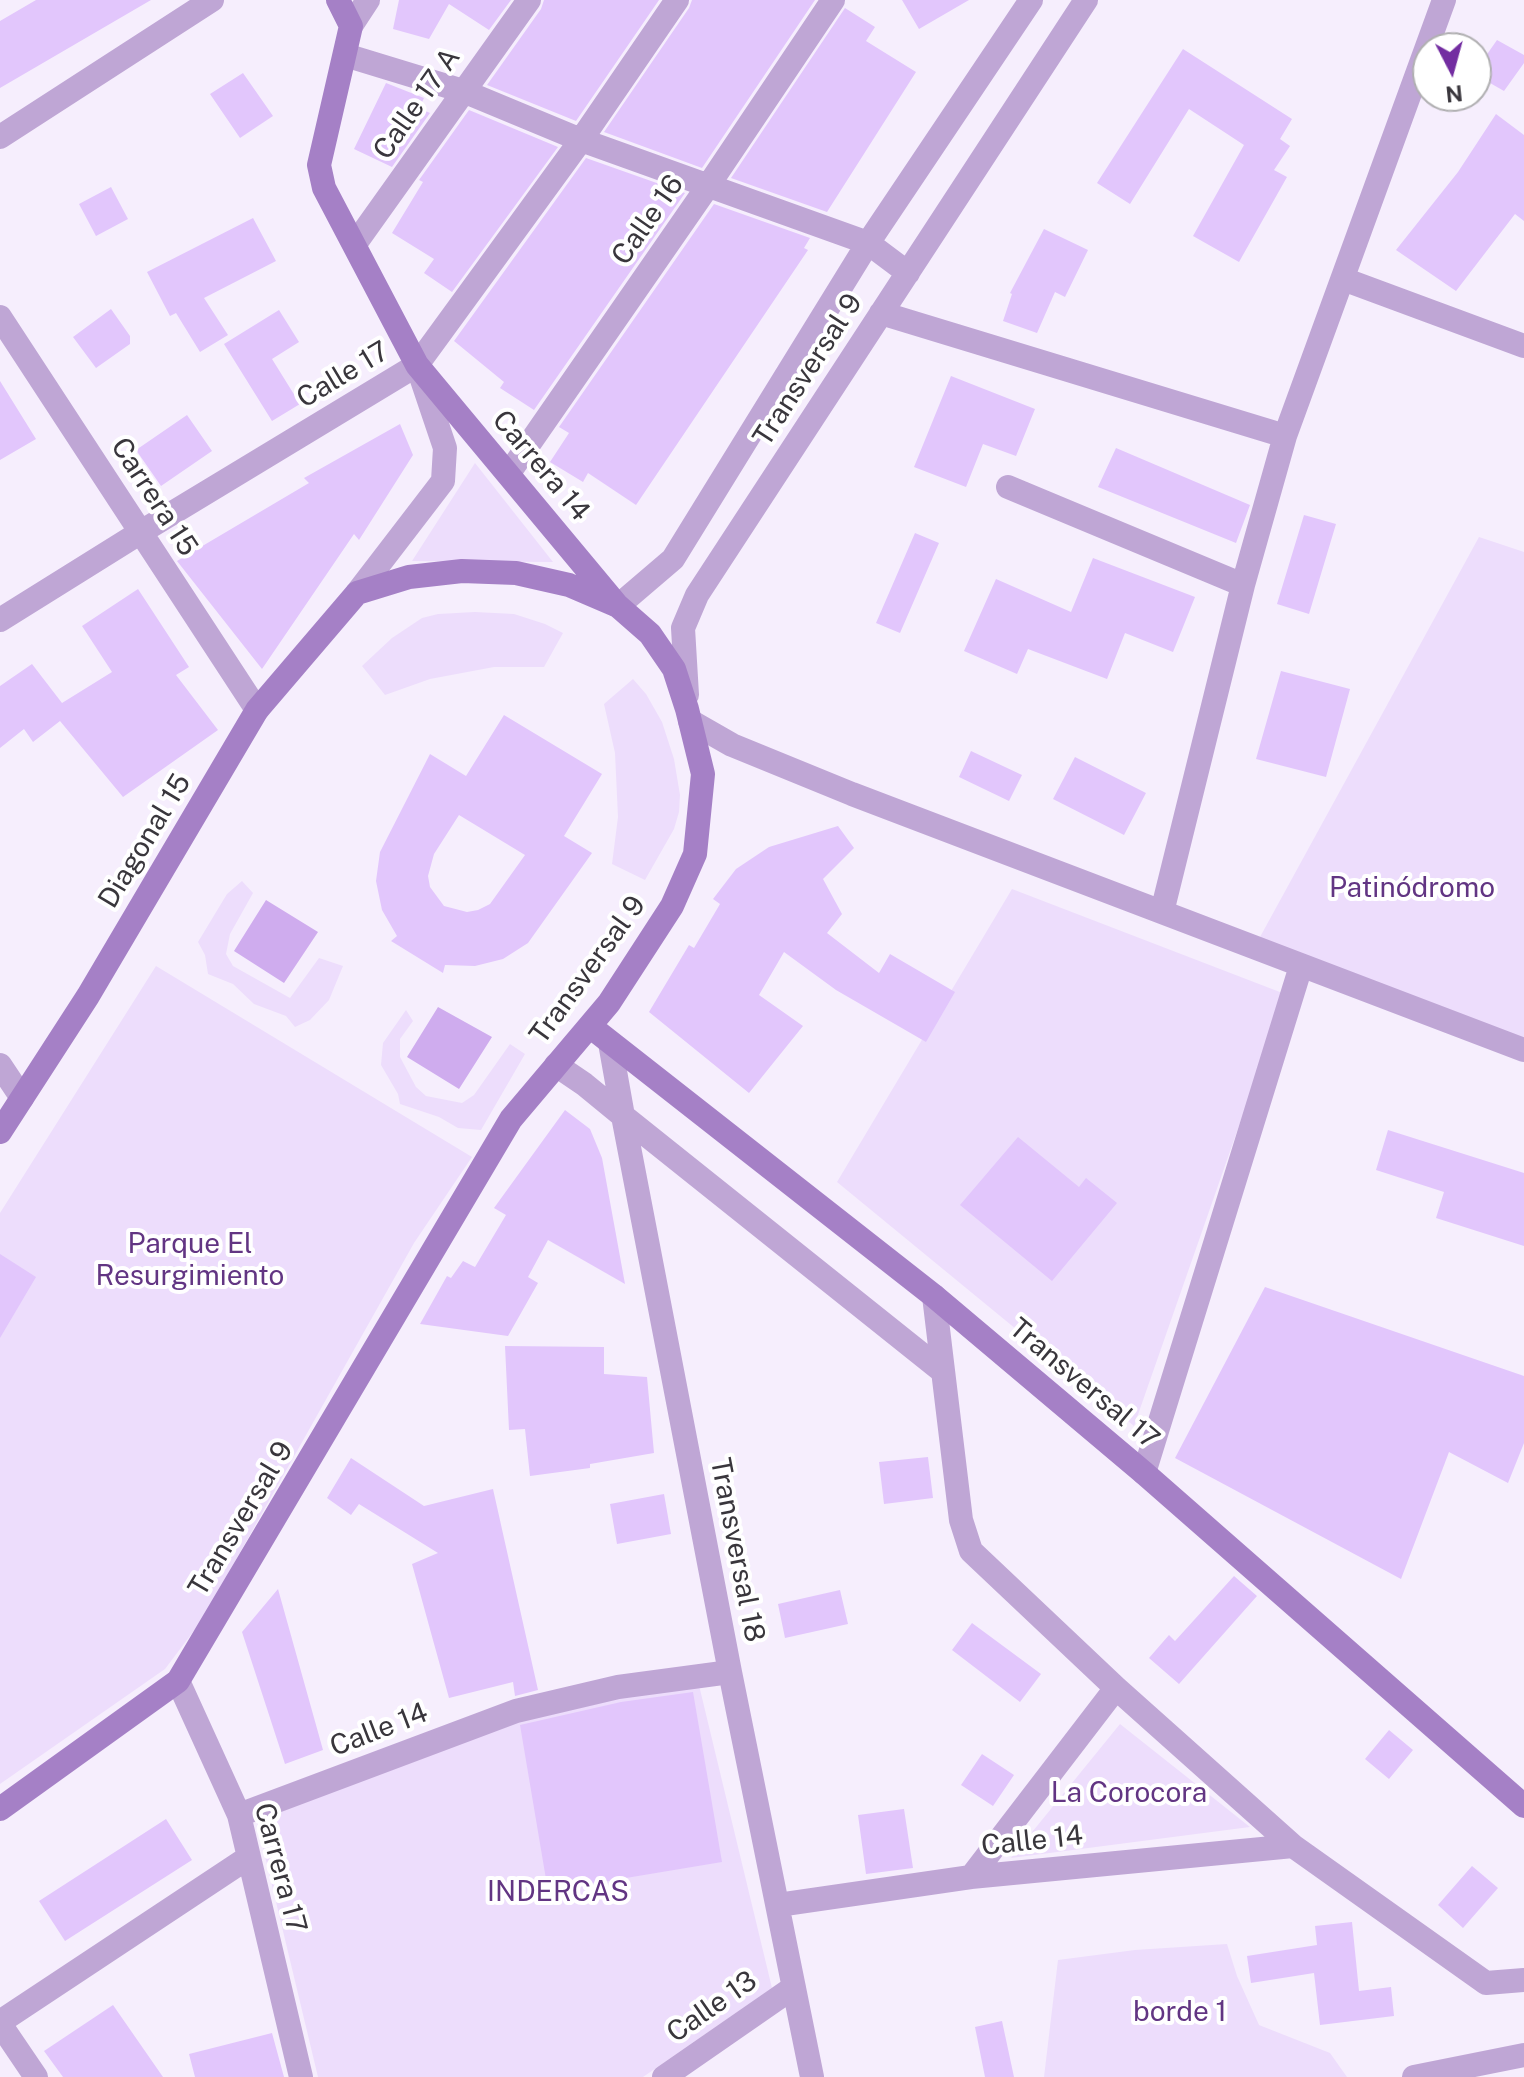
<!DOCTYPE html>
<html>
<head>
<meta charset="utf-8">
<style>
	body { margin:0 }
	#map { position:relative; width:1524px; height:2077px; overflow:hidden; background:#f6eefd; font-family:"Public Sans",sans-serif }
	canvas { display:block }
	.north { position:absolute; left:1412px; top:32px; width:80px; height:80px; box-sizing:border-box; background:#fff; border:2px solid #b0afb1; border-radius:50%; rotate:174deg; font-size:22px; font-weight:700; line-height:32px; text-align:center; color:#39363c }
	.north::after { content:''; display:block; margin:auto; width:28px; height:36px; background:#732da1; clip-path:polygon(50% 0,100% 100%,50% 72%,0 100%) }
</style>
</head>
<body>
<div id="map">
<canvas width="1524" height="2077"></canvas>
<div class="north">N</div>
</div>
<script>
const ctx = document.querySelector('canvas').getContext('2d');
ctx.lineJoin = 'round';
function fillPath(path, color) {
  ctx.fillStyle = color;
  ctx.fill(path, 'evenodd');
}
function toPath(rows) {
  const path = new Path2D();
  for (const r of rows) {
    path.moveTo(r[0], r[1]);
    for (let i = 2; i < r.length; i += 2) path.lineTo(r[i], r[i + 1]);
  }
  return path;
}
function stroke(path, color, width, dash) {
  ctx.strokeStyle = color;
  ctx.lineWidth = width;
  ctx.lineCap = dash ? 'butt' : 'round';
  ctx.setLineDash(dash || []);
  ctx.stroke(path);
}
function label(font, color, halo, rows, align = 'center') {
  ctx.font = font + ' "Public Sans",sans-serif';
  ctx.lineWidth = 8;
  ctx.setLineDash([]);
  ctx.textBaseline = 'middle';
  ctx.strokeStyle = halo;
  ctx.fillStyle = color;
  for (const [text, x, y, turn = 0] of rows) {
    ctx.save();
    ctx.translate(x, y);
    ctx.rotate((+turn || 0) * Math.PI / 180);
    ctx.textAlign = isNaN(turn) ? turn : align;
    if (halo) ctx.strokeText(text, 0, 0);
    ctx.fillText(text, 0, 0);
    ctx.restore();
  }
}
fillPath(toPath([
	[475,463,553,562,412,561],
	[1479,537,1524,552,1524,1050,1254,948],
	[475,612,514,614,545,624,563,633,544,667,494,667,430,679,385,695,362,666,392,638,422,618,438,614],
	[633,679,646,694,662,722,674,759,680,795,679,812,674,829,645,880,612,864,618,817,615,753,604,704],
	[242,881,253,893,230,934,226,954,233,966,290,998,319,958,343,966,329,1000,310,1020,295,1027,286,1016,254,1004,233,984,208,974,205,955,198,942,227,894],
	[1012,889,1285,994,1134,1426,837,1182],
	[156,966,472,1157,414,1243,202,1620,165,1669,0,1784,0,1213],
	[406,1010,413,1021,400,1039,400,1057,416,1087,426,1096,462,1103,474,1095,510,1044,525,1054,481,1130,458,1128,439,1117,400,1104,398,1094,381,1065,383,1043],
	[697,1677,772,1988,643,2077,318,2077,253,1806,515,1712],
	[1120,1724,1250,1827,1011,1858],
	[1227,1944,1237,1976,1259,2025,1330,2053,1347,2077,1044,2077,1058,1960,1135,1950]
]), '#edddfc');
fillPath(toPath([
	[266,900,318,932,284,983,234,951],
	[438,1007,492,1037,459,1089,407,1057]
]), '#cfacee');
fillPath(toPath([
	[36,0,151,0,0,88,0,21],
	[399,0,511,0,489,30,449,4,429,39,393,29],
	[544,0,659,0,576,121,487,85,541,9],
	[692,0,815,0,702,168,604,132,689,8],
	[902,0,969,0,919,29],
	[845,8,875,27,866,41,916,72,827,212,731,178],
	[1497,40,1524,55,1524,63,1504,91,1476,75,1476,70],
	[1183,49,1292,119,1280,139,1290,146,1274,170,1287,177,1239,262,1193,236,1244,145,1189,109,1130,204,1097,183],
	[243,73,273,116,240,138,210,94],
	[386,83,424,98,419,108,430,113,392,167,354,149],
	[469,110,558,147,452,292,424,273,434,259,392,233,423,182,419,180],
	[1496,114,1524,135,1524,221,1515,214,1456,291,1396,250,1458,172],
	[586,158,685,193,534,410,500,388,504,382,454,341],
	[111,187,128,219,96,236,79,204],
	[714,204,810,238,804,248,808,250,636,505,588,473,583,482,550,462,569,433,559,427],
	[253,218,276,261,204,298,228,335,200,352,176,313,170,316,147,272],
	[1044,229,1088,250,1065,297,1055,292,1037,333,1003,321,1012,294,1010,293],
	[111,309,130,336,130,344,96,368,73,337],
	[279,310,299,342,272,359,300,404,272,421,224,344],
	[951,376,1035,409,1016,456,983,444,966,487,914,467],
	[0,381,36,439,0,460],
	[187,415,212,451,161,486,136,450],
	[400,424,413,455,359,540,354,534,262,669,177,561,309,483,304,478],
	[1116,448,1250,505,1236,543,1098,487],
	[1304,515,1336,524,1309,614,1277,604],
	[915,533,939,543,900,633,876,623],
	[1093,558,1195,597,1173,652,1125,633,1107,679,1028,649,1017,674,964,651,996,579,1071,612],
	[138,589,189,667,176,675,218,730,123,797,60,721,33,742,24,729,0,748,0,686,32,664,62,703,112,672,82,626],
	[1281,671,1350,689,1326,777,1256,759],
	[504,715,602,774,564,836,592,853,528,943,503,959,475,966,445,965,443,973,391,941,397,936,382,910,376,881,380,852,430,754,466,776],
	[459,815,525,855,490,904,478,910,467,912,444,906,430,887,428,876,434,854],
	[971,751,1022,775,1009,801,959,777],
	[1075,757,1146,793,1124,835,1053,799],
	[838,826,854,848,823,879,842,914,827,933,879,973,890,954,955,992,926,1042,836,990,784,952,759,995,803,1026,749,1093,649,1012,689,945,694,948,720,904,713,899,736,869,769,847],
	[565,1110,590,1129,602,1158,625,1284,548,1240,528,1277,538,1283,508,1336,420,1324,447,1276,451,1278,463,1261,475,1267,506,1215,494,1208],
	[1388,1130,1524,1173,1524,1246,1436,1218,1444,1192,1376,1170],
	[1018,1137,1079,1187,1086,1178,1117,1203,1052,1281,960,1205],
	[0,1254,36,1277,0,1338],
	[1265,1287,1524,1376,1524,1443,1508,1483,1449,1452,1401,1579,1175,1458],
	[505,1346,604,1347,604,1374,647,1377,654,1453,590,1464,590,1468,530,1476,525,1429,509,1430],
	[928,1457,933,1498,884,1504,879,1462],
	[351,1458,424,1506,493,1489,538,1690,515,1696,513,1682,449,1698,412,1564,438,1553,359,1504,351,1515,327,1498],
	[664,1494,671,1534,617,1544,610,1504],
	[1234,1576,1257,1596,1179,1684,1149,1658,1169,1635,1175,1641],
	[278,1589,323,1750,285,1764,242,1632],
	[840,1590,848,1624,785,1638,778,1604],
	[972,1623,1041,1674,1020,1702,952,1650],
	[693,1692,722,1862,548,1891,520,1725,621,1702],
	[1389,1730,1413,1750,1389,1779,1365,1759],
	[982,1754,1014,1775,993,1806,961,1785],
	[904,1809,913,1868,866,1874,858,1815],
	[166,1819,192,1860,65,1941,39,1901],
	[1472,1866,1498,1888,1463,1928,1438,1905],
	[1352,1922,1359,1991,1391,1987,1394,2016,1320,2025,1314,1973,1251,1983,1247,1956,1317,1945,1315,1926],
	[113,2005,163,2077,63,2077,44,2051],
	[1002,2021,1014,2077,985,2077,975,2027],
	[272,2033,284,2077,195,2077,189,2054]
]), '#e2c6fc');
stroke(toPath([
	[351,26,368,0],
	[345,55,463,91,581,140,868,243,908,273],
	[0,137,212,0],
	[355,244,529,0],
	[1343,279,1524,346],
	[881,313,1285,436],
	[0,317,257,710],
	[509,473,708,186,833,0],
	[1008,487,1243,585],
	[357,593,443,481,445,448,418,368],
	[618,606,673,559,868,243,1031,0],
	[0,620,141,532,417,365,581,140,677,0],
	[687,695,683,628,697,595,1086,0],
	[690,721,732,745,852,794,1524,1050],
	[1162,912,1243,585,1285,436,1444,0],
	[610,1043,623,1116,941,1370],
	[0,1065,22,1098],
	[556,1065,584,1084,623,1116,730,1672,812,2077],
	[934,1296,961,1520,971,1551,1116,1688,1293,1846,1486,1983,1524,1980],
	[1144,1473,1301,966],
	[178,1681,239,1815,301,2077],
	[239,1815,516,1711,618,1687,730,1672],
	[971,1877,1116,1688],
	[778,1905,971,1877,1293,1846],
	[0,2022,249,1857],
	[0,2024,36,2077],
	[664,2077,794,1987],
	[1414,2077,1524,2055]
]), '#bfa6d5', 24);
stroke(toPath([
	[338,0,351,26,319,165,324,188,417,365,616,604],
	[591,1027,934,1296,1144,1473,1524,1806],
	[0,1132,88,996,257,710,357,593,409,577,462,571,516,573,569,585,618,606,650,634,674,669,687,709,703,774,695,854,672,906,609,1003,511,1119,178,1681,0,1809]
]), '#a580c6', 24);
label('28px', '#39363c', '#fff', [
	["Calle 17 A",417,104,-55],
	["Calle 16",648,220,-55],
	["Transversal 9",808,370,-57],
	["Calle 17",343,375,-31],
	["Carrera 14",541,466,50],
	["Carrera 15",154,497,57],
	["Diagonal 15",145,841,-59],
	["Transversal 9",588,970,-54],
	["Transversal 17",1084,1384,40],
	["Transversal 9",241,1519,-59],
	["Transversal 18",737,1550,79],
	["Calle 14",379,1730,-21],
	["Calle 14",1032,1841,-6],
	["Carrera 17",280,1868,75],
	["Calle 13",712,2007,-35]
]);
label('28px', '#623583', '#fff', [
	["Patinódromo",1412,888],
	["Parque El",190,1244],
	["Resurgimiento",190,1276],
	["La Corocora",1129,1793],
	["INDERCAS",558,1892],
	["borde 1",1180,2012]
]);
</script>
</body>
</html>
